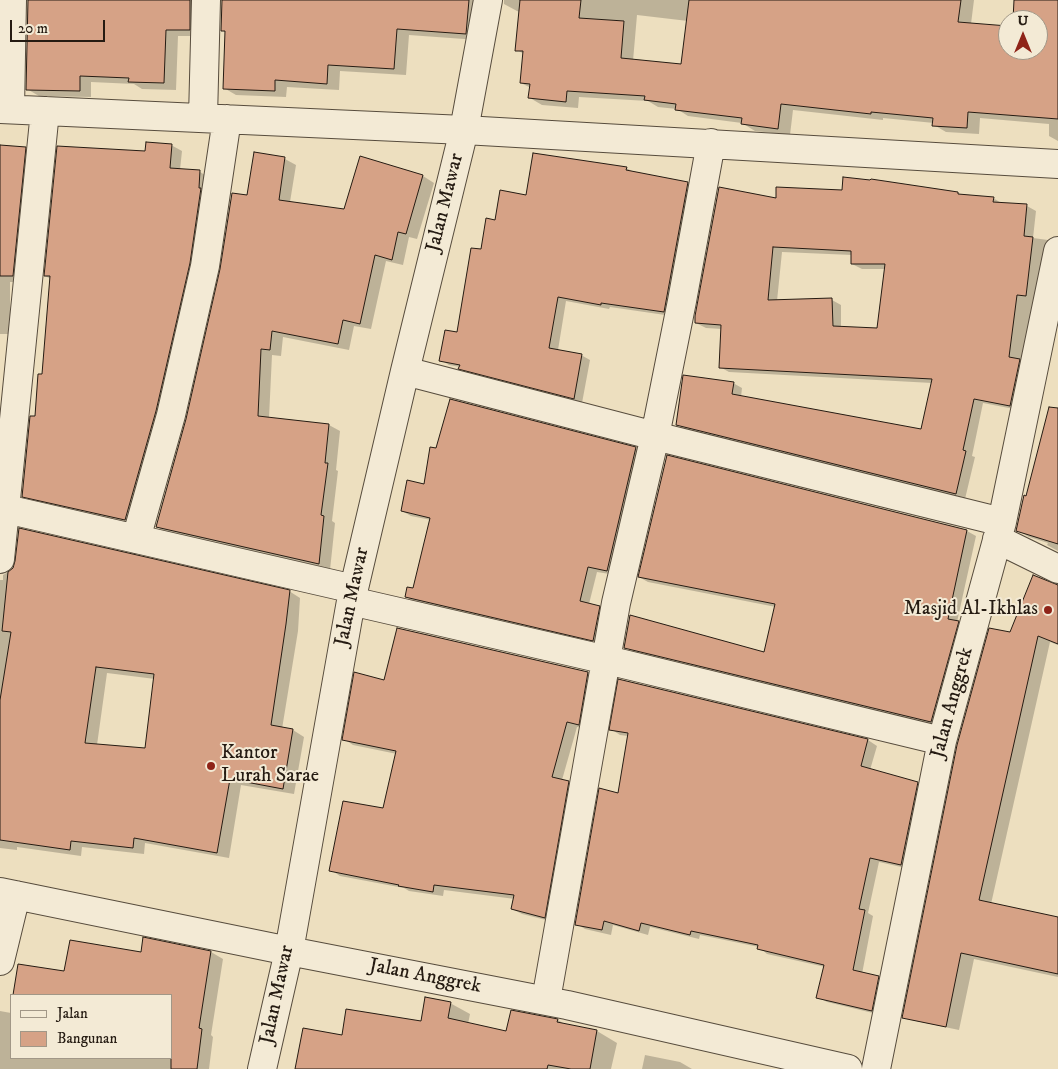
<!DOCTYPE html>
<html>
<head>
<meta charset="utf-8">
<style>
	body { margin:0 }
	#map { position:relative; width:1058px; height:1069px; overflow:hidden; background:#eddfbf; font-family:"IM FELL DW Pica",serif }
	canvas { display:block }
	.legend { position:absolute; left:10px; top:994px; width:162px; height:65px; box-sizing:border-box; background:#f3ead5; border:1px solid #a19787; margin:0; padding:6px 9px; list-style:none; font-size:15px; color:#251b12 }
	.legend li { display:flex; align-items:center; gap:10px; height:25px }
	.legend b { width:25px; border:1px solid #a19787 }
	.north { position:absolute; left:998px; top:10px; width:50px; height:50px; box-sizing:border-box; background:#f3ead5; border:1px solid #a19787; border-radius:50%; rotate:0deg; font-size:14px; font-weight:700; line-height:20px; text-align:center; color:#251b12 }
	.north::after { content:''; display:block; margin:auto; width:18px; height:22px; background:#8f2418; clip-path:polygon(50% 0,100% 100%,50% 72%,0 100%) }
	.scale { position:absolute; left:10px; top:20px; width:95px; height:22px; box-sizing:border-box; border:2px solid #251b12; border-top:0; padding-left:6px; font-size:15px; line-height:18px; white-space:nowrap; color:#251b12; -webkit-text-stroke:4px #f3ead5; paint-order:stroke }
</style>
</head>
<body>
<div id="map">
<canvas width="1058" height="1069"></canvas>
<ul class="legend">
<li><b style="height:6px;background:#f3ead5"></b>Jalan</li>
<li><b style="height:14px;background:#d6a286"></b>Bangunan</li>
</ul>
<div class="north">U</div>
<div class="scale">20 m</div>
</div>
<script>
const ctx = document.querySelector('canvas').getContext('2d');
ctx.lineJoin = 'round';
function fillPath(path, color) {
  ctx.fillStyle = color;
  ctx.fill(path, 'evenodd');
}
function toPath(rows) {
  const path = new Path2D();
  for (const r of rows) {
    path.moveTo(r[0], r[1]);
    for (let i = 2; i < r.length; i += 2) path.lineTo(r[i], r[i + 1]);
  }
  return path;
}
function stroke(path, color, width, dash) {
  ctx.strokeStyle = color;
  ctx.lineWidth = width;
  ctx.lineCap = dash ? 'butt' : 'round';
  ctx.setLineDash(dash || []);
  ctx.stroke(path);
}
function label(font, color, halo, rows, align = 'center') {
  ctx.font = font + ' "IM FELL DW Pica",serif';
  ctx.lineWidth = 4;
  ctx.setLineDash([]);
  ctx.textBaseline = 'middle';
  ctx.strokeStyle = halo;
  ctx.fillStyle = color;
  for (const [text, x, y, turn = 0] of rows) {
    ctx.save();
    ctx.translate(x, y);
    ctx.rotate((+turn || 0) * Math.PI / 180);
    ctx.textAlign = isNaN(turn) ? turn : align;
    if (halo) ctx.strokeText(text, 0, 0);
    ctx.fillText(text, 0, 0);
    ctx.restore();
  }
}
fillPath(toPath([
	[29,0,204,0,202,36,178,36,176,90,142,89,134,84,91,82,91,97,39,96,27,89],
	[223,0,487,0,478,40,409,35,406,75,340,71,339,90,287,87,286,97,236,95,224,88,226,33,222,30],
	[504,0,974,0,971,24,1008,27,1008,50,1038,50,1038,20,1014,20,1016,0,1058,0,1058,141,1049,136,1049,124,980,118,979,134,946,132,934,125,934,123,883,118,883,120,793,110,790,135,755,131,742,123,688,116,677,109,658,107,648,101,579,97,578,108,542,105,530,98,531,88,521,83,524,54,517,50,520,12,517,11,504,4],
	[637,15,688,21,682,65,633,61],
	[171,145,182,151,180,170,200,172,210,178,136,525,34,502,23,496,35,481,51,279,45,276,146,152],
	[0,147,25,148,37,154,24,282,10,282,10,334,0,334],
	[255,154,285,159,296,165,290,202,345,210,361,158,423,176,434,183,417,239,409,237,403,265,386,261,371,329,354,326,349,350,283,337,281,356,272,355,269,418,329,425,340,431,336,470,338,471,332,521,335,523,330,570,168,533,157,527,248,196],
	[626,168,634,172,688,183,696,188,672,316,610,307,609,309,566,301,558,350,581,355,590,360,582,403,468,373,460,367,449,365,441,360,458,333,482,251,496,222,527,196],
	[958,193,962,195,993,198,1003,204,1027,206,1036,211,1033,238,1048,240,1057,245,1019,410,983,403,972,456,975,457,965,499,686,430,677,424,733,383,742,388,741,397,922,430,932,383,729,372,720,367,722,329,706,328,696,323,777,199],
	[782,252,852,255,852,264,862,269,886,269,878,330,841,328,841,305,832,300,777,301],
	[451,400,636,448,644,453,616,575,597,572,589,604,599,607,608,612,602,645,415,602,406,597,414,590,431,520,411,516,402,511,425,485],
	[1058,420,1058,551,1047,545,1048,543,1029,537,1017,530,1027,497],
	[967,531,976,536,957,622,967,627,940,726,634,652,625,647,765,654,776,607,648,582,639,577],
	[13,569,289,591,300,598,298,631,282,729,293,730,304,737,294,794,241,785,229,858,145,843,144,854,82,847,81,856,17,847,17,850,0,848,0,580,3,580,3,575],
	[107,673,155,679,146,749,97,745],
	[1058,586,1058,645,1050,642,991,904,1058,918,1058,977,974,959,959,1030,916,1021,904,1014,1011,634],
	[588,673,597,678,588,729,577,727,562,780,578,788,554,922,522,914,512,909,515,899,444,890,443,896,409,891,404,888,340,876,331,870,384,810,397,754,353,745,344,739,385,681],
	[619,680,868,740,877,746,870,770,917,783,926,788,910,869,879,862,868,913,873,916,862,974,878,978,887,983,881,1015,827,1002,818,997,825,967,767,954,759,947,700,935,699,939,650,927,648,935,613,925,611,935,585,929,577,924,619,794,628,736,620,735,611,729],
	[211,952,223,959,211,1035,213,1037,209,1069,0,1069,0,1011,11,1013,11,1058,171,1058,171,995,14,995,19,966,65,973,142,954],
	[450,1003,470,1014,468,1024,507,1032,512,1011,558,1020,566,1025,597,1031,617,1043,611,1069,296,1069,343,1037,422,1022],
	[645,1055,680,1062,692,1069,642,1069]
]), '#0003');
const building = toPath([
	[28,0,190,0,190,30,166,30,164,83,128,82,129,78,80,76,80,91,26,90,28,0],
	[222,0,469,0,466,34,397,29,394,69,328,65,327,84,275,80,275,91,223,89,225,31,221,31,222,0],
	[520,0,581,0,579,18,624,21,621,58,681,64,689,0,961,0,958,22,1008,26,1008,50,1038,50,1038,20,1013,20,1014,0,1058,0,1058,119,968,112,967,128,932,126,933,118,871,112,871,114,781,104,778,129,741,124,742,118,675,110,676,104,644,100,645,96,567,91,566,102,528,98,530,84,520,83,523,51,515,51,520,0],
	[146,142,172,144,170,168,200,170,199,188,201,188,190,263,156,411,125,520,22,497,30,416,35,416,38,374,42,374,50,276,44,276,57,146,145,151,146,142],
	[0,145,26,147,13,276,0,276,0,145],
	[254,152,285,157,279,200,344,209,360,156,423,175,406,234,398,232,392,260,375,255,360,324,343,320,338,344,272,331,270,350,261,349,258,416,329,424,325,463,328,463,321,515,324,516,319,564,156,527,186,419,220,269,232,193,247,195,254,152],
	[533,153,627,167,626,170,688,182,664,312,601,303,601,305,558,297,549,348,582,354,574,399,458,369,460,365,439,361,445,330,457,332,471,248,481,249,486,218,495,220,500,190,526,195,533,153],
	[843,177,870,180,871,179,958,192,958,194,994,197,993,202,1027,204,1024,236,1033,237,1026,296,1017,295,1009,357,1020,359,1010,406,974,399,963,450,966,451,956,494,676,425,683,375,734,382,732,394,921,429,932,379,719,368,721,325,695,323,695,316,719,187,776,198,776,187,842,190,843,177],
	[773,247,851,251,851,264,885,264,877,328,833,326,832,298,768,300,773,247],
	[450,399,636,447,607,571,588,567,580,601,600,606,593,641,405,597,407,587,413,588,430,518,401,511,407,480,424,484,430,447,436,448,450,399],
	[1049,407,1058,408,1058,544,1016,531,1024,495,1026,496,1049,407],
	[667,455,967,530,948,619,959,621,931,722,624,648,630,615,764,652,775,604,638,577,667,455],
	[19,528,290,590,286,624,271,725,293,729,283,789,230,779,217,853,134,838,133,848,71,841,70,850,0,840,0,700,11,632,2,631,8,572,13,568,15,561,19,528],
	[96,667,154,674,145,748,85,743,96,667],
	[1033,575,1058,585,1058,644,1038,636,979,900,1058,917,1058,974,961,953,946,1027,902,1018,957,745,989,628,1010,632,1033,575],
	[397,628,588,672,579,725,567,722,552,777,569,781,545,918,511,909,514,895,434,885,433,892,398,886,399,885,329,871,343,801,383,808,396,751,342,740,354,672,384,680,397,628],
	[618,679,868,739,861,766,918,782,901,865,870,858,859,909,865,910,853,970,879,976,872,1011,816,998,824,965,757,949,758,945,691,931,690,935,641,923,639,931,604,921,602,930,575,925,599,788,618,793,628,733,609,730,618,679],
	[143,937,211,951,199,1028,202,1029,197,1069,171,1069,171,995,13,995,18,964,64,971,70,940,141,952,143,937],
	[425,997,451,1002,448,1018,506,1031,511,1010,558,1019,557,1022,597,1030,590,1069,571,1069,548,1065,547,1069,295,1069,303,1028,342,1035,346,1009,421,1021,425,997]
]);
fillPath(building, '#d6a286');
stroke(building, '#251b12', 1);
const minor = toPath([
	[0,109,464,130,1058,164],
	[10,109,12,0],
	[203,118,206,0],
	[405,371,655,436,1002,522],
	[6,509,354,589],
	[136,539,171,415,205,266,227,119],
	[997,539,1058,569],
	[0,559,45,111],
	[351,601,607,660,942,741],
	[0,892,289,951,567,1005,848,1069],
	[0,961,16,895],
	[546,1000,616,603,655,436,682,301,711,143],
	[262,1069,289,951,351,601,405,371,464,130,488,0],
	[876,1069,942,741,1002,522,1058,251]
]);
stroke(minor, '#574c3d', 30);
stroke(minor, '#f3ead5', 28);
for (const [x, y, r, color] of [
	[1048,610,5,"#8f2418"],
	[211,766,5,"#8f2418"]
]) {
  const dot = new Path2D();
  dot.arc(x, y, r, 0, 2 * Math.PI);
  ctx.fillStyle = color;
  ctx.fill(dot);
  stroke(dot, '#f3ead5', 2);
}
label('20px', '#251b12', '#f3ead5', [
	["Jalan Mawar",446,203,-76],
	["Jalan Mawar",353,597,-78],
	["Jalan Anggrek",953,703,-75],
	["Jalan Anggrek",425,977,11],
	["Jalan Mawar",278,995,-78]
]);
label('20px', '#251b12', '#f3ead5', [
	["Masjid Al-Ikhlas",1038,610],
	["Kantor",221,754,"left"],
	["Lurah Sarae",221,777,"left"]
], 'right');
</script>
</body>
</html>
